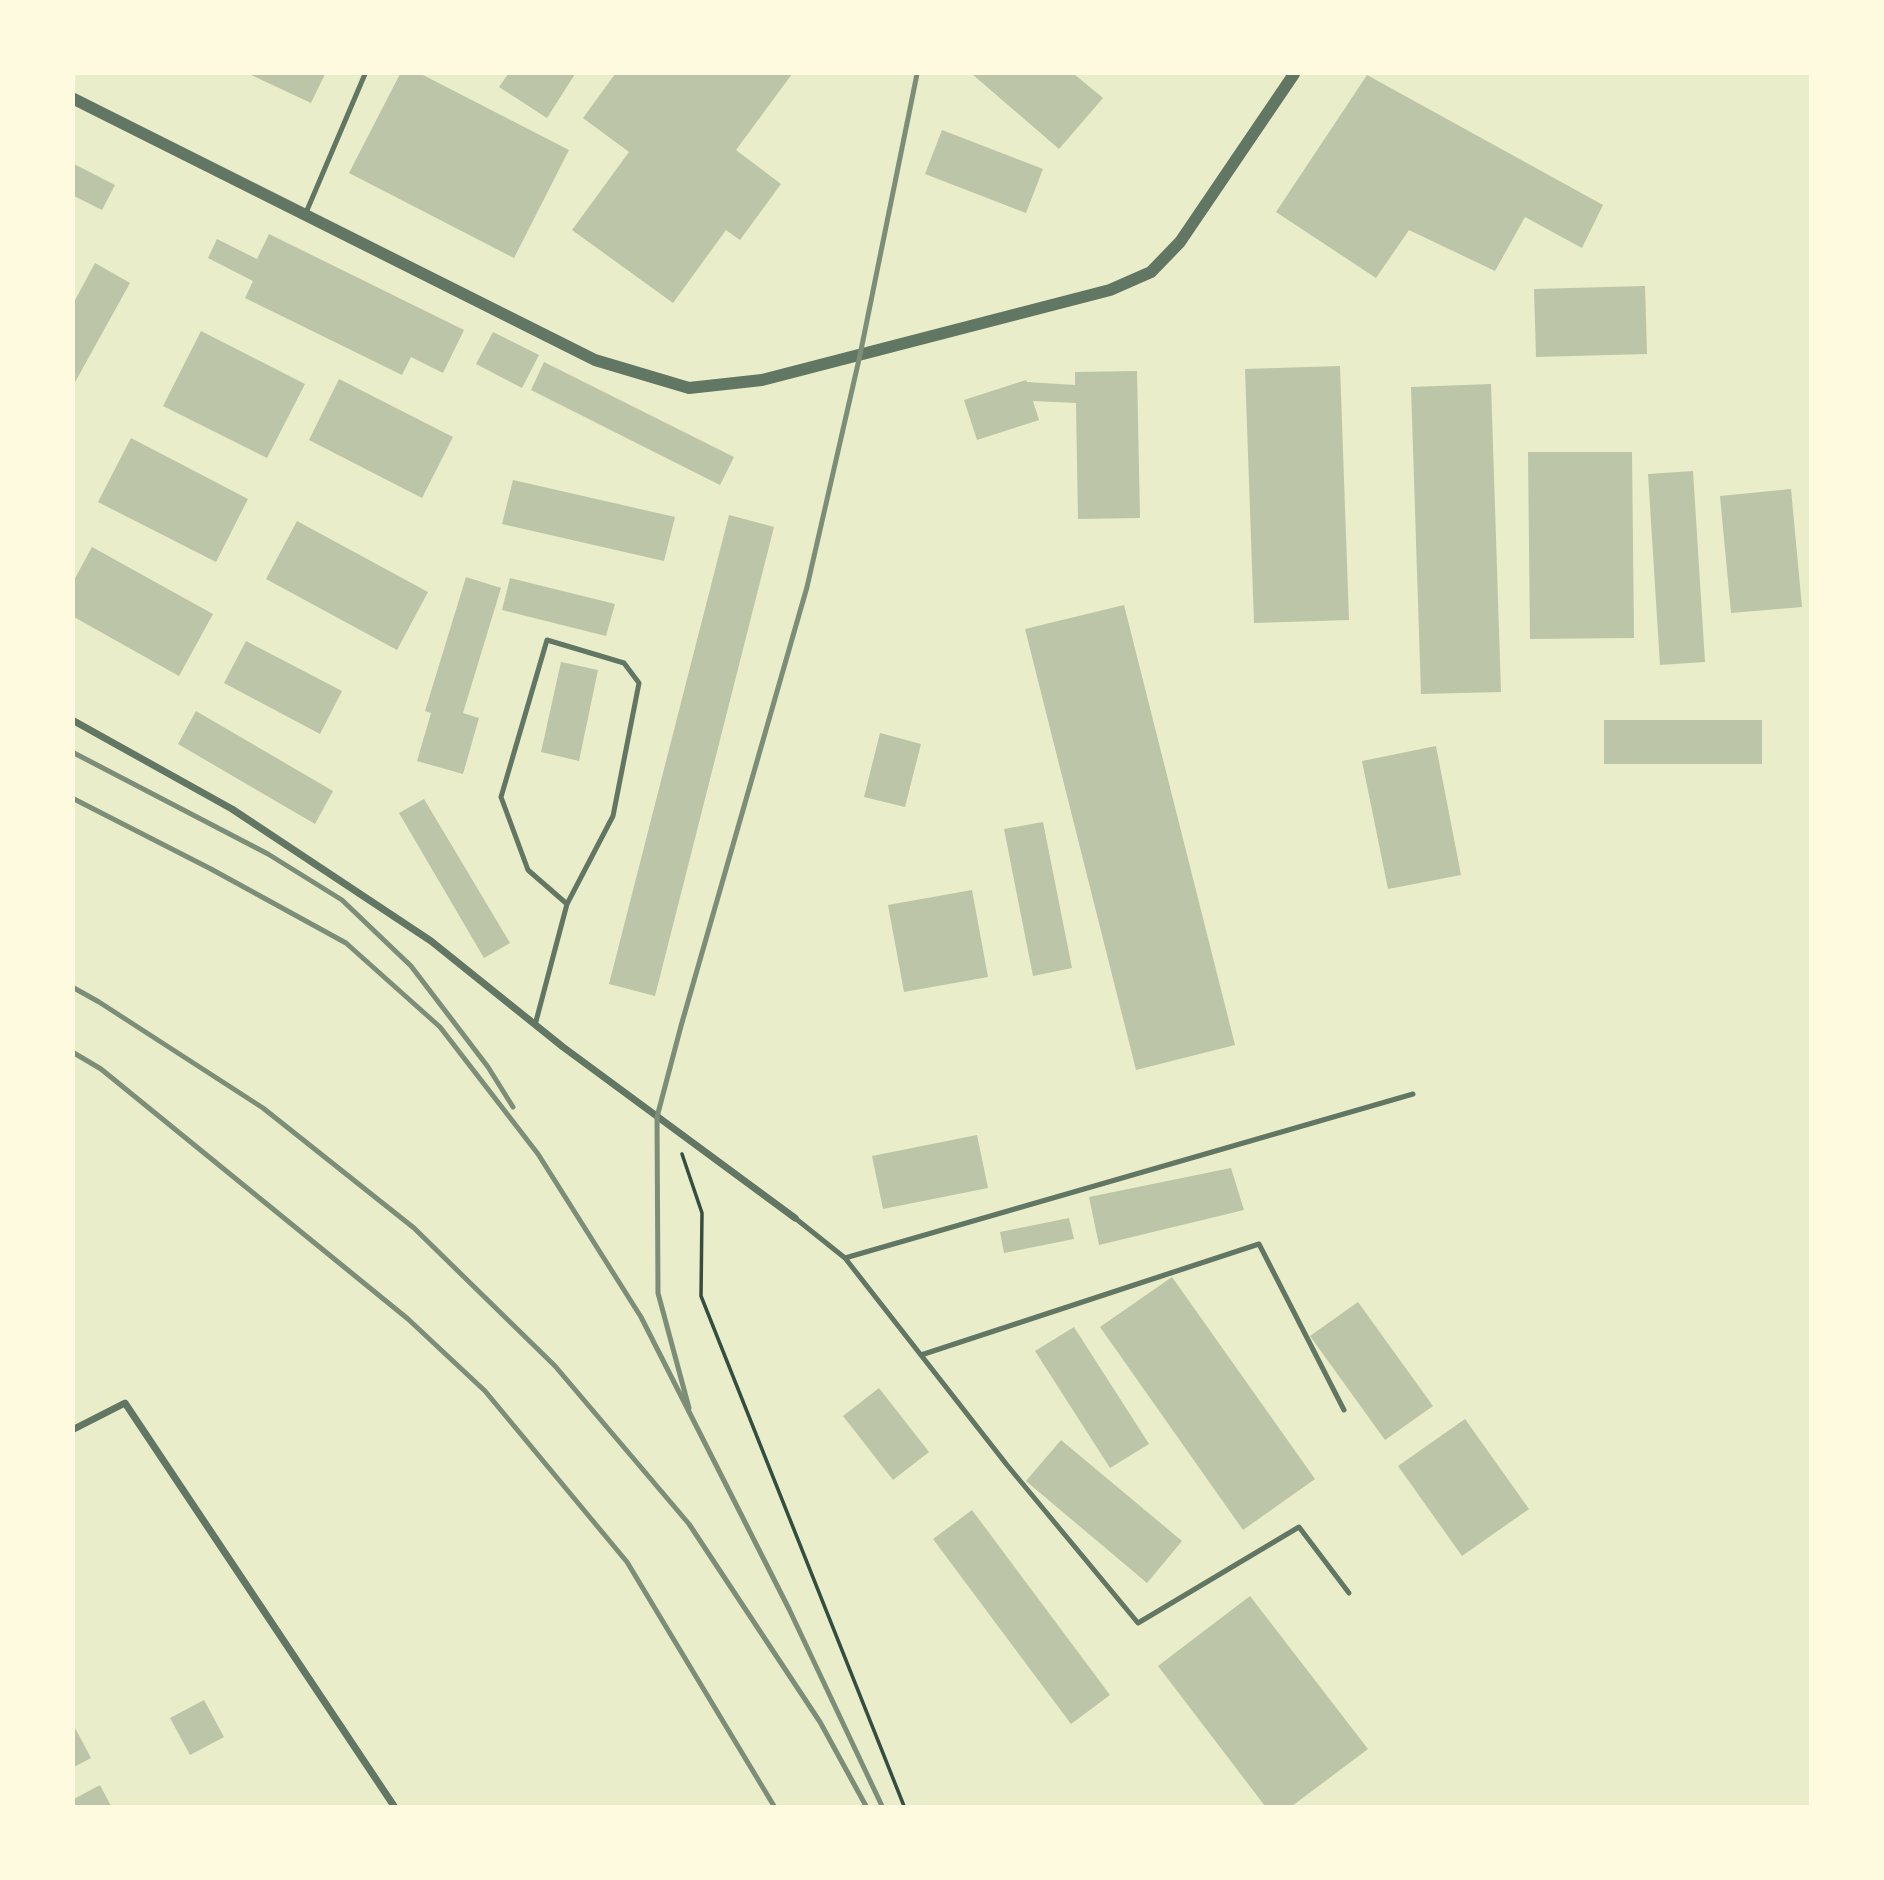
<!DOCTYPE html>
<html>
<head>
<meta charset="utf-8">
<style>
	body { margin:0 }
	#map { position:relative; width:1884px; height:1880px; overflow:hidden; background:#e9edc9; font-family:"Alegreya Sans",sans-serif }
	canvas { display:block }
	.frame { position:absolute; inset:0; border:75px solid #fefae0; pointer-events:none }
</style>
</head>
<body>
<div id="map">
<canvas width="1884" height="1880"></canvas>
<div class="frame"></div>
</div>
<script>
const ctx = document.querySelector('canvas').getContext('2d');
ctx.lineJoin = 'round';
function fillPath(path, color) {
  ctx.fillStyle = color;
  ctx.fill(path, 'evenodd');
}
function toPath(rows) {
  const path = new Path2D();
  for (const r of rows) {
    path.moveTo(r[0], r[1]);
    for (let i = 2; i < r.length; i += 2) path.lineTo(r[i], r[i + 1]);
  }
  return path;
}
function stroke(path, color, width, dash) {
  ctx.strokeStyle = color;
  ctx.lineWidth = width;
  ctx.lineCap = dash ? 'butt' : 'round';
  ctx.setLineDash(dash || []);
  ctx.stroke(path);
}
fillPath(toPath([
	[249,74,325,74,311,103],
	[400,74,421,74,569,150,514,258,349,173],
	[508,74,575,74,547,118,499,87],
	[615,74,792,74,736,150,781,184,740,240,726,230,673,303,572,230,629,152,583,118],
	[972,74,1074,74,1103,98,1059,149],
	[1367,75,1603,205,1582,248,1525,217,1495,271,1409,230,1376,278,1276,212],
	[942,130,1043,169,1026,213,925,174],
	[74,164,115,185,102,210,74,196],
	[269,234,464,330,443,373,411,357,402,375,245,298,253,281,208,258,217,239,257,259],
	[95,263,130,283,74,384,74,302],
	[1645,286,1647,354,1536,357,1534,289],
	[201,331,305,384,267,458,163,406],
	[493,332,539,355,522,388,476,364],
	[544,362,734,457,720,485,531,390],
	[1340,366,1349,620,1254,623,1245,369],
	[1137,371,1140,518,1078,519,1076,403,1033,401,1039,420,977,440,964,400,1026,380,1027,382,1075,385,1075,372],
	[339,379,453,437,422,498,309,440],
	[1491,384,1501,692,1421,694,1411,387],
	[131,438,248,499,216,562,98,502],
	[1528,452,1632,452,1634,638,1530,639],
	[1693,471,1705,662,1660,665,1648,474],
	[513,480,675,517,664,561,502,524],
	[1791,489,1802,607,1731,613,1720,496],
	[729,515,774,527,655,996,609,984],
	[297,521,428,592,397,650,266,579],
	[92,547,213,614,179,676,74,617,74,580],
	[466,577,501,588,463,713,479,718,463,774,417,761,431,713,425,711],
	[510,578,615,604,606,636,502,610],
	[1124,605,1235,1045,1136,1070,1025,629],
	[246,641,342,691,320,734,224,683],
	[561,662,598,670,579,761,541,752],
	[196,711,333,791,315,824,178,744],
	[1604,720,1762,720,1762,764,1604,764],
	[880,733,921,744,905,807,864,797],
	[1436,746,1461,875,1388,889,1362,761],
	[424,799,510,943,484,958,399,813],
	[1043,822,1072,968,1033,976,1004,829],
	[972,890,988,977,904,992,888,905],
	[977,1135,988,1188,883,1209,872,1156],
	[1231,1168,1244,1210,1099,1245,1089,1197],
	[1069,1218,1074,1239,1004,1253,1000,1232],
	[1172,1277,1315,1479,1243,1530,1100,1327],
	[1358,1302,1433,1406,1385,1440,1310,1336],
	[1074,1327,1149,1444,1110,1468,1035,1351],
	[879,1388,929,1452,893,1480,843,1416],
	[1465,1419,1529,1509,1462,1556,1398,1466],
	[1061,1440,1182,1541,1147,1583,1026,1481],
	[972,1510,1110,1695,1071,1724,933,1539],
	[1250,1596,1368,1749,1292,1806,1265,1806,1158,1666],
	[204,1700,224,1737,190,1755,170,1718],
	[74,1726,91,1758,74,1767],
	[100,1785,111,1806,74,1806,74,1799]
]), '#bcc5a7');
stroke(toPath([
	[682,1154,702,1213,701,1296,904,1806]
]), '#344e41', 3.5);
stroke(toPath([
	[305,215,365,74],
	[535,1025,567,904,528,870,501,797,547,640,624,663,639,683,613,816,567,904],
	[795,1218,845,1258,1413,1094],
	[845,1258,1007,1465,1138,1623,1299,1527,1349,1593],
	[921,1355,1259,1244,1344,1410]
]), '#617663', 5);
stroke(toPath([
	[74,721,232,809,431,941,563,1047,795,1218],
	[74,1429,125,1403,394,1806]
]), '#617663', 7);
stroke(toPath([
	[74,99,595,360,689,388,762,380,1110,290,1151,272,1180,242,1294,74]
]), '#617663', 12);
stroke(toPath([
	[74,753,268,854,342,900,411,966,488,1067,513,1107],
	[74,799,211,869,346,943,440,1027,538,1154,641,1317,789,1609,882,1806],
	[74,988,99,1002,263,1108,414,1228,555,1366,689,1524,820,1722,866,1806],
	[74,1053,101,1069,408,1319,485,1391,627,1562,774,1806],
	[689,1408,658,1293,657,1117,681,1026,807,587,860,355,917,74]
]), '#7c8e77', 5);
</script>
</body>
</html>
